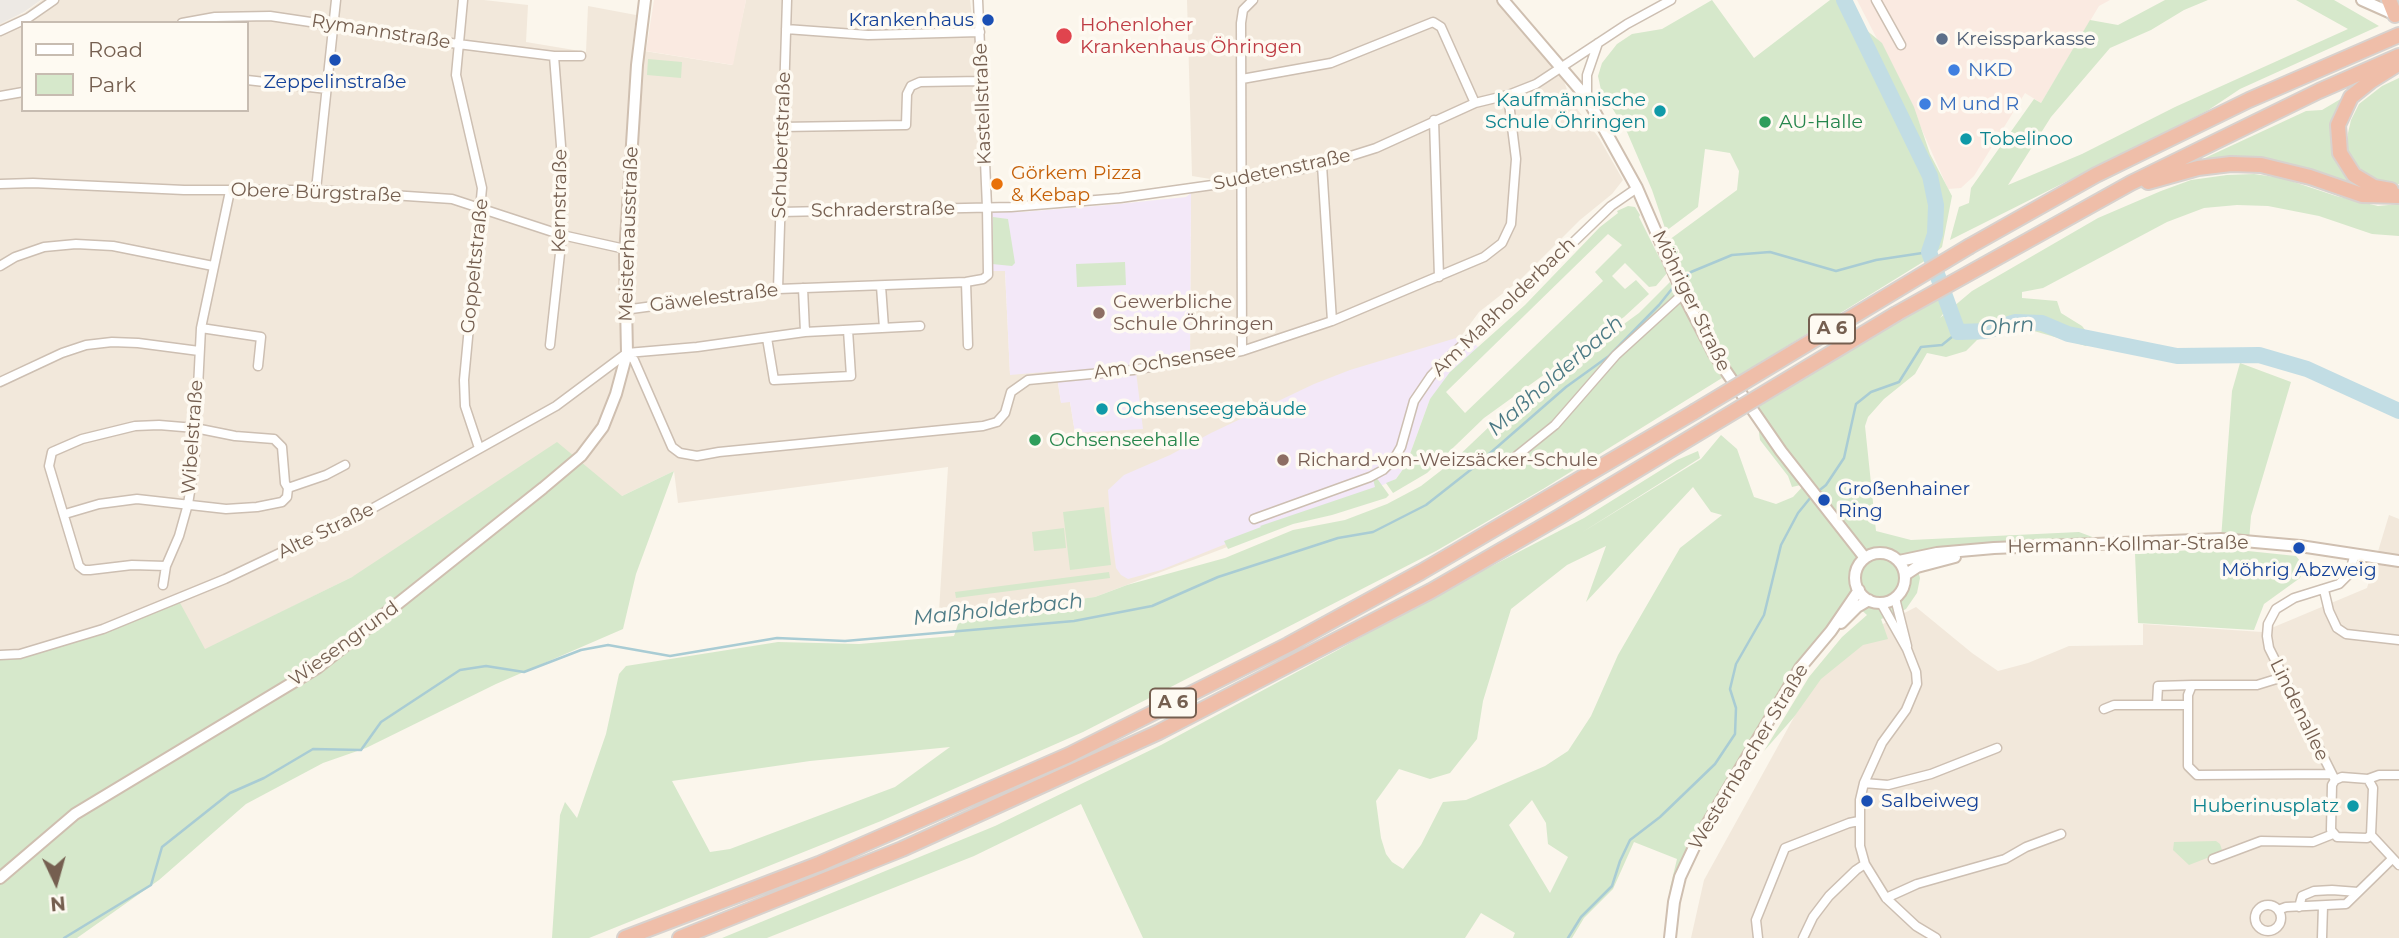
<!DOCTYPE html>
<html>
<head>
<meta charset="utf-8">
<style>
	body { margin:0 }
	#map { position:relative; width:2399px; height:938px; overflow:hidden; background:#fbf6ec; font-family:Montserrat,sans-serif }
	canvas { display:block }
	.legend { position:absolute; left:21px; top:21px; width:228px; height:91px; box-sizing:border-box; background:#fefaf2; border:2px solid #c7bcb1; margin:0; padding:9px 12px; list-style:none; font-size:21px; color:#755f50 }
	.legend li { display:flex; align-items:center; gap:14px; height:35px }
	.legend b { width:35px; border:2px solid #c7bcb1 }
	.north { position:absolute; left:21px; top:847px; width:70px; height:70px; -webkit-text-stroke:5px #fefaf2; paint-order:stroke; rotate:175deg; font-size:19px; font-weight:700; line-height:28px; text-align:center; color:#755f50 }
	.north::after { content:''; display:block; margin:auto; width:24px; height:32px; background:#755f50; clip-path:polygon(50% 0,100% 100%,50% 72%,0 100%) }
</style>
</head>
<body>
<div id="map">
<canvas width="2399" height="938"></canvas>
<ul class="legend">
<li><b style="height:9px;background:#fff"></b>Road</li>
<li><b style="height:19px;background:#d6e8cb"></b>Park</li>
</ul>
<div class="north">N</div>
</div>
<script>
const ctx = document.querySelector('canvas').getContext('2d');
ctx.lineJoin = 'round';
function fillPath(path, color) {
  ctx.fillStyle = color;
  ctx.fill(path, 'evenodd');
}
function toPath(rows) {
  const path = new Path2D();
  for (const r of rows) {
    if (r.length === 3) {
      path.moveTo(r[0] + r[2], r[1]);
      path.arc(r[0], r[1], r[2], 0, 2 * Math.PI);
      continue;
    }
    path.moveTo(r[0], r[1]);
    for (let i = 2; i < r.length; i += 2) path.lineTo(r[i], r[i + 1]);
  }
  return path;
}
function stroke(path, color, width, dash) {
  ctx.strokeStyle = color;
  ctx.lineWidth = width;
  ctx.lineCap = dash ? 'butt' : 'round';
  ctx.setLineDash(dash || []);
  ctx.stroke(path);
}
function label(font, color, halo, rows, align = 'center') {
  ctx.font = font + ' Montserrat,sans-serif';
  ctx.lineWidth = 7;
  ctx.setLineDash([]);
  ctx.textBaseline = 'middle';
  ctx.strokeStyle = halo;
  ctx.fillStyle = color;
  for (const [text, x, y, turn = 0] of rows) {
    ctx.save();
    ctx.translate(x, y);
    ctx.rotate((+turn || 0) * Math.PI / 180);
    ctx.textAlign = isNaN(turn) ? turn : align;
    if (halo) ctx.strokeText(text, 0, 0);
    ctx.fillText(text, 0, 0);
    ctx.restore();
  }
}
fillPath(toPath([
	[42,0,484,0,528,5,526,42,586,52,588,6,636,15,632,49,732,65,746,0,970,0,992,192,993,271,1005,270,1010,374,1056,370,1061,402,1070,402,1075,433,1135,363,1190,355,1191,193,1235,183,1192,176,1187,0,1503,0,1559,67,1571,101,1599,138,1623,180,1612,194,1580,220,1520,280,1479,312,1403,415,1259,535,1095,597,961,615,939,611,948,467,678,503,674,471,622,496,352,577,205,650,0,660,0,24,24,13],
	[23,23,247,23,247,110,23,110],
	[2389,515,2399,519,2399,938,1691,938,1704,880,1814,681,1850,641,1916,607,1972,653,1998,671,2028,663,2069,646,2143,645,2143,624,2262,632,2367,588]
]), '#f2e8db');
fillPath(toPath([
	[654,0,746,0,733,65,646,51],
	[1857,0,2110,0,2099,6,2041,103,2025,93,1974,176,1961,188,1948,189,1911,105]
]), '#faeae1');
fillPath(toPath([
	[0,0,41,0,24,12,0,24]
]), '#ede9e4');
fillPath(toPath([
	[1191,193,1190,355,1135,363,1143,429,1075,433,1070,402,1061,403,1056,371,1010,375,1005,271,992,271,992,211,1022,212,1108,205,1186,197],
	[1466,335,1479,348,1430,399,1406,465,1396,479,1365,493,1258,531,1161,570,1128,579,1121,575,1116,568,1111,531,1108,490,1124,475,1170,455,1211,433,1314,384,1350,370]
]), '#f3e8f8');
fillPath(toPath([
	[1712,0,1754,58,1830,0,1852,0,1865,29,1882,43,1914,107,1930,154,1952,196,1942,247,1931,257,1737,377,1721,353,1665,237,1669,240,1737,190,1739,171,1730,153,1705,149,1698,207,1666,231,1652,190,1627,132,1601,90,1598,76,1602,63,1617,44,1632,34,1662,29],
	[2165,0,2208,0,2184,10,2151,30,2110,48,2051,117,2008,185,2082,154,2175,107,2348,29,2296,0,2334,0,2379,26,2240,89,2207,111,1950,240,1959,207,1969,203,1971,188,2034,99,2041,103,2090,20,2118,25],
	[648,59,682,62,681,78,647,75],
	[2399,78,2399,184,2385,185,2370,177,2356,165,2347,149,2348,133,2351,120,2359,104,2382,86],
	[2349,94,2336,117,2356,182,2352,189,2298,170,2192,164,2306,111,2322,110],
	[2254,174,2282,178,2336,196,2378,206,2399,204,2399,236,2372,234,2319,216,2268,206,2237,205,2204,208,2167,222,2043,288,2022,292,2022,298,2057,301,2061,313,2082,326,2093,340,2086,346,2020,327,1977,340,1966,351,1946,357,1927,353,1915,374,1884,399,1868,417,1865,426,1876,531,1911,540,2079,532,2111,544,1994,548,1900,562,1905,574,1917,567,1920,578,1917,593,1906,609,1898,613,1907,649,1890,616,1881,619,1888,639,1863,645,1821,679,1794,717,1764,751,1809,677,1842,637,1867,615,1858,607,1800,667,1697,841,1666,938,1670,888,1677,859,1634,842,1613,889,1584,918,1572,938,1513,938,1515,933,1481,913,1465,938,1143,938,1081,804,974,856,767,938,722,938,995,826,1161,745,1336,651,1432,597,1584,518,1677,460,1698,451,1700,458,1581,533,1701,459,1721,435,1737,449,1754,497,1776,504,1793,497,1805,484,1792,487,1788,476,1760,440,1757,417,1806,483,1810,477,1785,447,1757,406,1839,348,1938,297,1949,306,1940,318,1972,291,2098,218,2161,191,2191,180,2227,175],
	[1693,487,1711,512,1722,515,1680,548,1618,655,1591,716,1568,751,1545,766,1485,792,1466,800,1443,802,1421,845,1403,869,1392,862,1386,854,1381,838,1376,801,1399,769,1430,779,1450,773,1477,739,1483,701,1511,609,1567,565,1606,546,1586,602],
	[1532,800,1546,823,1548,844,1568,857,1550,893,1509,825],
	[1628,206,1635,207,1640,215,1639,217,1667,273,1656,286,1649,287,1625,263,1612,276,1625,289,1636,280,1649,294,1624,317,1484,418,1427,473,1393,493,1386,483,1396,479,1406,465,1430,399,1450,372,1525,305,1600,227,1618,213,1617,211],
	[1608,234,1622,245,1595,272,1603,281,1465,413,1446,392],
	[993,217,1008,219,1015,263,1012,266,992,264],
	[1125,262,1126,285,1077,287,1076,264],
	[1670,282,1708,357,1722,378,1543,489,1436,551,1083,732,881,821,589,938,552,938,560,815,565,802,577,818,606,734,619,674,626,666,778,642,859,644,954,636,961,615,1095,597,1127,585,1225,558,1293,530,1345,520,1387,504,1421,486,1452,462,1510,407,1639,313],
	[950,747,895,787,730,849,710,852,672,781,810,761],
	[2240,363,2291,382,2251,516,2249,541,2221,539,2232,391],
	[557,442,622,496,674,471,636,574,623,629,496,684,366,748,323,763,246,804,159,880,77,938,0,938,0,655,20,654,22,659,179,601,205,649,352,577],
	[1376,477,1389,495,1386,498,1332,515,1293,524,1228,549,1224,541,1261,527,1260,526,1375,487,1373,479],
	[1104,507,1111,565,1070,570,1063,512],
	[1064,528,1066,548,1034,551,1032,532],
	[2219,548,2296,556,2305,567,2300,578,2264,604,2254,630,2138,623,2135,554],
	[1109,572,1110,578,956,598,955,592],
	[2216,841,2220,844,2222,850,2220,853,2189,865,2173,850,2174,842]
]), '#d6e8cb');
stroke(toPath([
	[1680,281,1691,272,1732,255,1770,252,1836,271,1876,260,1929,252],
	[1816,493,1826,485,1844,458,1856,404,1871,392,1899,382,1921,347,1942,345,1958,332],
	[64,938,151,885,162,847,230,793,264,778,313,749,361,750,381,722,460,670,486,666,524,672,581,650,608,645,670,656,777,638,845,641,1074,621,1152,606,1218,577,1338,538,1373,532,1426,505,1473,468,1566,387,1609,356,1659,305,1675,285],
	[1568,938,1581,917,1612,886,1620,861,1630,840,1660,817,1715,764,1735,734,1736,708,1730,689,1736,664,1764,615,1781,545,1798,513,1811,497]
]), '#a9ccd4', 2.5);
stroke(toPath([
	[1844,0,1930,176,1936,205,1935,234,1929,252,1958,332,1987,331,2015,322,2042,323,2068,334,2177,356,2259,355,2307,369,2399,411]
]), '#c2dde4', 16);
const street = toPath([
	[463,0,456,75,482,188,464,380,465,406,479,448],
	[1876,0,1901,45],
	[182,23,215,17,270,16,458,44,554,56,581,56],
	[786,29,868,35,980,32],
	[0,31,28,18,54,0],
	[1242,79,1331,63,1433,22,1441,27,1475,103],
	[247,80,327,89],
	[0,96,23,92],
	[1587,98,1587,75,1598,43],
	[1434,120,1439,277],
	[781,127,906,125,907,94,911,86,920,82,983,81],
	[1322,165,1332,321],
	[0,184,33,183,184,190,316,190,452,199,562,235,625,249],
	[316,190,336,0],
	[780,212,1011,207,1120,198,1241,181,1322,165,1376,148,1475,103,1508,95,1536,84,1627,24,1671,0],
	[0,266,15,257,44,247,76,244,113,246,213,266],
	[966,282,968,345],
	[881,286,884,328],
	[803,288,805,332],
	[778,289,787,0],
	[624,310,778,289,966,282,983,279,988,275,987,207,978,0],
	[201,328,261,337,258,366],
	[767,338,774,380,851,376,848,330],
	[550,345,562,235,561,146,554,56],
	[1242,351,1241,23,1243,10,1253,0],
	[627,353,634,360,672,447,680,453,697,456,719,452,983,426,997,422,1005,413,1011,392,1028,380,1133,370,1242,351,1332,321,1484,257,1502,243,1511,224,1516,159,1508,95],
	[627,353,697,347,805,332,920,326],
	[0,382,62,353,86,345,112,342,138,343,199,351],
	[1509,462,1555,425,1616,355,1683,294],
	[288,488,326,475,345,465],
	[65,514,99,504,137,499,226,509,257,507,282,502,287,497,288,488],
	[1254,519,1370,477,1383,470,1394,459,1401,447,1414,401,1431,376,1446,360,1530,284,1611,206,1637,188],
	[2355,554,2349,574,2339,584,2294,598,2276,609,2268,624,2267,636,2269,648,2335,780,2332,785,2331,830,2337,837,2367,838,2371,835],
	[166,566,132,565,90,570,84,570,79,566,49,466,52,452,82,439,135,426,159,425,195,428,235,436,274,439,282,447,285,483,288,488],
	[163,585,166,566,179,536,188,504,194,467,201,328,230,191],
	[2324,590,2329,611,2337,628,2346,634,2399,640],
	[1895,598,1907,646],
	[1881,603,1907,649,1916,672,1917,684,1906,710,1882,743,1864,783,1860,800,1860,846,1865,864,1886,898,1916,926,1936,938],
	[0,655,20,654,103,629,225,579,366,512,556,406,627,353],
	[2283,677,2257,685,2192,685,2188,695,2188,766,2197,775,2331,774],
	[2157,705,2158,686,2192,685],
	[2104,709,2114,705,2188,705],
	[2368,779,2373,788,2371,835],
	[2368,779,2379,775,2399,775],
	[2335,780,2342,777,2368,779],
	[1864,783,1888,785,1931,774,1997,748],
	[2371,835,2399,865],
	[2213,859,2261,841,2313,842,2333,834],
	[1886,898,1917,884,2005,859,2026,847,2061,834],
	[2268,918,13],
	[2299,907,2302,896,2314,891,2332,890,2358,892],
	[2278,910,2286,907,2346,904,2392,859],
	[1758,938,1756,920,1785,848,1849,823,1859,821],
	[1803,938,1813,917,1829,896,1856,870,1865,864],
	[2322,938,2323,906]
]);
const secondary = toPath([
	[1503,0,1587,98,1637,188,1683,294,1714,354,1781,451,1865,558],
	[2362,0,2398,16],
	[1880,578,25],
	[1899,561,1937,553,1994,548,2221,539,2300,546,2399,561],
	[1905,575,1917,567,1955,557],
	[1841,623,1857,607,1869,600],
	[0,878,75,814,317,668,543,488,581,456,603,427,616,394,627,353,625,255,637,65,645,0],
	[1670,938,1674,902,1680,877,1697,841,1800,668,1831,631,1859,590]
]);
const highway = toPath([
	[2389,0,2395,15],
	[2148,182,2198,168,2231,164,2261,165,2310,177,2362,195,2399,196],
	[2391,190,2374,187,2354,175,2340,153,2338,125,2351,97,2371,81,2398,64],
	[1970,246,2096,175,2249,100,2399,35],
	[1896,314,2131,183,2319,91,2399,56],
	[625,938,819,864,1069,755,1288,645,1421,572,1694,412],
	[680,938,902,849,1159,732,1431,591,1559,517,1705,429]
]);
stroke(street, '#cdbfb2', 11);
stroke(secondary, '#cfbfb0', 14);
stroke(highway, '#d8d2ce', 18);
stroke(street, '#fff', 8);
stroke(secondary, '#fff', 10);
stroke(highway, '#efbea9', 14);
const highwayBridge = toPath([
	[1694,412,1970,246],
	[1705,429,1896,314]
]);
stroke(highwayBridge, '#d8d2ce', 18, []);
stroke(highwayBridge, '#efbea9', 14);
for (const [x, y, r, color] of [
	[988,20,7,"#1a4fb4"],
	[1064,36,9,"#e0444e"],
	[1942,39,7,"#5c6f8a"],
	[335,60,7,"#1a4fb4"],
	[1954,70,7,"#3f7fe0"],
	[1925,104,7,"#3f7fe0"],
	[1660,111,7,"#0f9aa8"],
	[1765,122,7,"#2e9e5b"],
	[1966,139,7,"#0f9aa8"],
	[997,184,7,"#e8710a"],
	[1099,313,7,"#8d6e63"],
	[1102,409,7,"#0f9aa8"],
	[1035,440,7,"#2e9e5b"],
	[1283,460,7,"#8d6e63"],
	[1824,500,7,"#1a4fb4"],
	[2299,548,7,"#1a4fb4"],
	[1867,801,7,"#1a4fb4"],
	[2353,806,7,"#0f9aa8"]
]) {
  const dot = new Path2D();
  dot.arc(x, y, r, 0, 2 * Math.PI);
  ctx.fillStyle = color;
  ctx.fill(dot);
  stroke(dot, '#fefaf2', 2.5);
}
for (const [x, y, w] of [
	[1832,329,46],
	[1173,703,46]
]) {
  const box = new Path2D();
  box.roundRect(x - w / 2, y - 14.5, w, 29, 5);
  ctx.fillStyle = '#fefaf2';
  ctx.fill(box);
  stroke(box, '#755f50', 2);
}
label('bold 18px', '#755f50', null, [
	["A 6",1832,329],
	["A 6",1173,703]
]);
label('19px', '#164399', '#fefaf2', [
	["Krankenhaus",974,20,"right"],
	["Zeppelinstraße",335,82],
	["Großenhainer",1838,489,"left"],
	["Ring",1838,511,"left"],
	["Möhrig Abzweig",2299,570],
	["Salbeiweg",1881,801,"left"]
]);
label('19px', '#be3a42', '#fefaf2', [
	["Hohenloher",1080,25],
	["Krankenhaus Öhringen",1080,47]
], 'left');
label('19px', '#755f50', '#fefaf2', [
	["Rymannstraße",381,32,9],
	["Kastellstraße",983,104,-92],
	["Schubertstraße",782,145,-88],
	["Sudetenstraße",1282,170,-12],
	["Obere Bürgstraße",316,193,2],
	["Kernstraße",560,201,-89],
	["Schraderstraße",883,210,-1],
	["Meisterhausstraße",629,234,-88],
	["Goppeltstraße",475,266,-84],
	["Gäwelestraße",714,298,-7],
	["Möhriger Straße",1691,301,64],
	["Am Maßholderbach",1504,307,-44],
	["Am Ochsensee",1165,362,-9],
	["Wibelstraße",193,437,-86],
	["Alte Straße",326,531,-26],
	["Hermann-Kollmar-Straße",2128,545,-1],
	["Wiesengrund",344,644,-36],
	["Lindenallee",2299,710,64],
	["Westernbacher Straße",1749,757,-59]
]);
label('19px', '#4e5e75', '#fefaf2', [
	["Kreissparkasse",1956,39]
], 'left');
label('19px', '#366cbe', '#fefaf2', [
	["NKD",1968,70],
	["M und R",1939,104]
], 'left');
label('19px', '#0d838f', '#fefaf2', [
	["Kaufmännische",1646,100],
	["Schule Öhringen",1646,122],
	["Tobelinoo",1980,139,"left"],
	["Ochsenseegebäude",1116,409,"left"],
	["Huberinusplatz",2339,806]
], 'right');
label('19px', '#27864d', '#fefaf2', [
	["AU-Halle",1779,122],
	["Ochsenseehalle",1049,440]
], 'left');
label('19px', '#c56008', '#fefaf2', [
	["Görkem Pizza",1011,173],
	["& Kebap",1011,195]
], 'left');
label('19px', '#785e54', '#fefaf2', [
	["Gewerbliche",1113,302],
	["Schule Öhringen",1113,324],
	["Richard-von-Weizsäcker-Schule",1297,460]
], 'left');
label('italic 21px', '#4c7a85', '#fefaf2', [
	["Ohrn",2007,327,-5],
	["Maßholderbach",1556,376,-41],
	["Maßholderbach",998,610,-6]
]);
</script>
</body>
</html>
